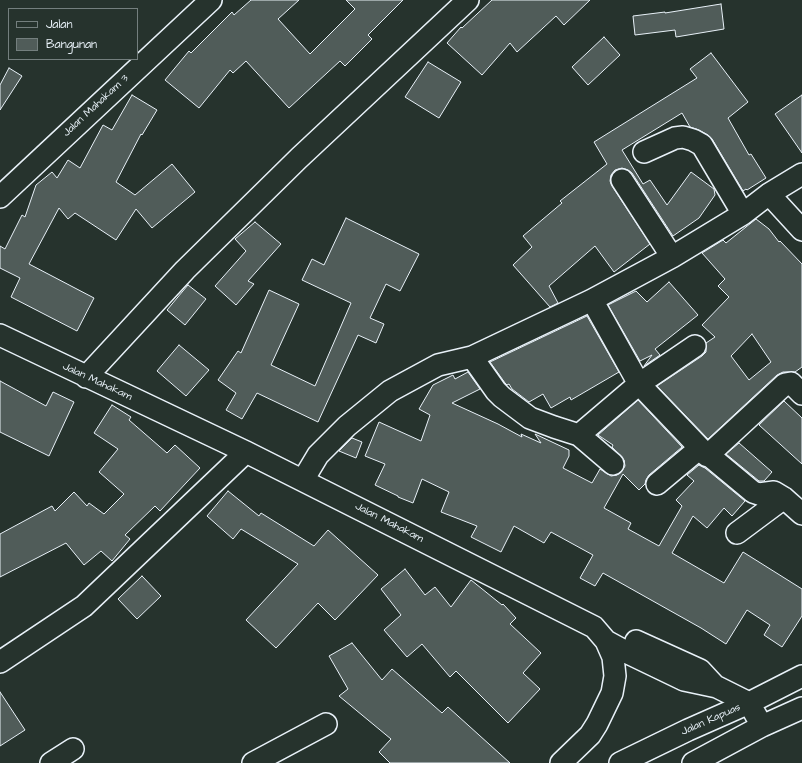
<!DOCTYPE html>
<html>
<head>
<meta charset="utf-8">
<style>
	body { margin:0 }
	#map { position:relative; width:802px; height:763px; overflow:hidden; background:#26332d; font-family:"Architects Daughter",sans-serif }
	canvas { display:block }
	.legend { position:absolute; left:8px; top:8px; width:130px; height:52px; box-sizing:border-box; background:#26332d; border:1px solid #747f7e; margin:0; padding:5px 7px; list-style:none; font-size:12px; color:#e8f1f8 }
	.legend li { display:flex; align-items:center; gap:8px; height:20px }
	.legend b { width:20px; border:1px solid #747f7e }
</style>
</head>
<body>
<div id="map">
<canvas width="802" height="763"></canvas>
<ul class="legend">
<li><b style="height:5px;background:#26332d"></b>Jalan</li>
<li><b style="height:11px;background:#505c59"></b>Bangunan</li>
</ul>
</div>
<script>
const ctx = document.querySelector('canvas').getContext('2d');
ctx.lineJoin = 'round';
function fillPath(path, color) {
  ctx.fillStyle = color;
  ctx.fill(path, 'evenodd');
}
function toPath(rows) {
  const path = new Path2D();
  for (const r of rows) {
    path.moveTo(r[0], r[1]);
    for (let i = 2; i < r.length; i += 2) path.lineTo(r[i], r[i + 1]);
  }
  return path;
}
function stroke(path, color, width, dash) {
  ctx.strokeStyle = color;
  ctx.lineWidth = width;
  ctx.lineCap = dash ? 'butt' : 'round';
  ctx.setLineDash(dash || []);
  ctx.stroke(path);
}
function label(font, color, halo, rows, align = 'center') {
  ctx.font = font + ' "Architects Daughter",sans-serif';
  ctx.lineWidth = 3;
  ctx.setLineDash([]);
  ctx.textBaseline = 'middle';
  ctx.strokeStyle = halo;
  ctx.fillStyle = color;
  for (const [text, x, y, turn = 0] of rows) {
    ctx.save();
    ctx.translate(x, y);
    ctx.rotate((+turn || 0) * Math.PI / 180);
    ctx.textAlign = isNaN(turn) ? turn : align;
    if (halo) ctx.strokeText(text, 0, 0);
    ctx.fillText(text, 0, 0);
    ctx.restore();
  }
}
const building = toPath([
	[251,0,299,0,278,19,310,54,355,9,346,0,403,0,368,35,372,39,345,66,340,61,289,108,246,61,233,73,230,70,199,108,165,80,189,51,191,53,232,12,234,15,251,0],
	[492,0,590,0,564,25,556,16,517,52,510,43,482,75,447,43,461,27,462,28,492,0],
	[721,4,724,29,676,37,675,30,635,35,633,16,665,12,665,13,721,4],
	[604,37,620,55,588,85,572,67,604,37],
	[711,53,748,102,728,118,749,155,751,154,766,178,747,190,746,189,743,191,712,139,708,135,699,130,690,127,682,113,622,150,643,184,650,180,667,205,691,172,714,189,715,195,699,218,673,236,632,173,628,170,622,168,615,170,611,175,610,181,612,186,650,244,614,272,595,246,549,286,558,303,550,307,513,265,532,247,523,236,562,203,560,201,607,164,594,142,697,78,690,69,711,53],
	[428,62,461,82,439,118,405,97,428,62],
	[9,68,22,76,0,110,0,85,9,68],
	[132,95,157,110,142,135,141,134,116,182,135,195,172,164,195,192,152,228,136,209,116,240,75,213,68,219,59,208,29,264,94,298,77,331,11,297,20,278,0,268,0,246,5,249,22,215,25,217,36,185,52,172,57,178,68,160,80,168,103,125,112,130,132,95],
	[802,95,802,153,775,114,802,95],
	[346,218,419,254,400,291,386,284,370,318,384,324,376,343,358,335,318,422,257,393,242,419,226,410,236,393,218,380,238,351,241,353,269,290,299,304,271,365,315,386,351,303,302,280,312,259,324,265,346,218],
	[756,219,769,229,779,242,780,241,802,264,802,367,795,372,783,372,777,375,708,439,657,386,702,356,706,352,706,343,715,337,702,325,729,297,718,286,725,279,702,253,723,240,726,243,756,219],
	[752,334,771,362,749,380,731,356,752,334],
	[255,222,281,244,248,281,254,284,236,305,215,286,246,251,235,239,255,222],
	[669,282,698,315,655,349,660,355,644,366,652,355,640,361,608,305,636,291,647,302,669,282],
	[188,285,206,299,185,325,167,310,188,285],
	[587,316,619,372,571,400,570,397,551,408,543,394,529,402,512,389,509,384,507,385,505,383,490,362,587,316],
	[179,345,209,370,186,396,157,371,179,345],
	[468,372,480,389,452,403,498,424,522,437,521,434,541,443,535,434,569,450,569,456,563,468,592,483,600,469,611,476,617,475,622,471,625,466,624,460,612,447,613,445,598,435,638,400,682,447,649,475,646,480,645,484,639,490,623,474,604,508,631,523,628,529,659,546,682,506,676,500,694,481,687,475,699,465,705,468,745,501,732,516,724,508,707,528,693,516,672,553,724,583,743,552,802,589,802,616,782,647,764,635,770,625,747,610,726,644,701,628,603,573,595,586,580,578,593,555,551,532,544,543,514,526,501,552,471,537,477,526,441,512,449,492,422,479,413,503,398,497,398,496,375,485,385,464,365,456,379,422,421,441,430,415,419,409,433,385,453,375,455,379,468,372],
	[0,381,46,406,53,392,74,402,49,456,0,432,0,381],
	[784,401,802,418,802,464,759,425,784,401],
	[112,405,131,417,129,420,167,453,175,445,200,468,160,511,155,506,125,535,130,539,112,561,101,551,84,565,66,543,0,577,0,534,52,506,55,511,74,492,87,506,89,503,104,514,124,494,99,472,118,449,94,433,112,405],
	[352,438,362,442,356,458,339,451,352,438],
	[739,443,772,472,764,481,759,481,726,454,739,443],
	[228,491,259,516,261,513,314,546,328,530,378,575,335,620,318,603,276,648,246,620,298,564,241,529,233,539,207,516,228,491],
	[405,569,425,595,435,587,451,607,471,580,502,605,503,604,516,618,510,624,541,653,523,673,540,689,508,723,456,671,450,677,422,644,407,657,384,630,401,615,381,589,405,569],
	[142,576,161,596,137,619,118,599,142,576],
	[352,643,382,680,392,669,442,713,448,707,510,763,390,763,379,752,391,739,339,696,348,689,329,656,352,643],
	[0,692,25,730,0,746,0,692]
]);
fillPath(building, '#505c59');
stroke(building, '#e8f1f8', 1);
const minor = toPath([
	[644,152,675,138,683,137,693,140,702,145,743,214],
	[622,180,672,257],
	[769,194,802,230],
	[0,197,211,0],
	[592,300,639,384,700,448,753,492,759,494,774,492,784,498,802,514],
	[0,335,246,452,594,627,606,641,630,654,684,680,717,687,749,703,762,726],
	[472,357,496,391,502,397,530,418,554,427,579,435,613,464],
	[86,377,185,270,299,158,468,0],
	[579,435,639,384,695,346],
	[707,456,785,384,791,383,802,394],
	[303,480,318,455,347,426,390,391,438,365,472,357,592,300,672,257,743,214,769,194,802,174],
	[657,484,700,448],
	[737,533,784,498],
	[636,641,700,670,713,684],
	[0,662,84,606,246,452],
	[51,763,73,749],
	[253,763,326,724],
	[561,763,590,735,597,724,612,693,615,676,613,657,606,641],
	[620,763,688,730,749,703,802,676],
	[693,763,762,726,802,708]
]);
stroke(minor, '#e8f1f8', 24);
stroke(minor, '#26332d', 21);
label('11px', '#e8f1f8', '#26332d', [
	["Jalan Mahakam 3",96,106,-43],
	["Jalan Mahakam",97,382,25],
	["Jalan Mahakam",389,523,27],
	["Jalan Kapuas",711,720,-24]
]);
</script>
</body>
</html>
